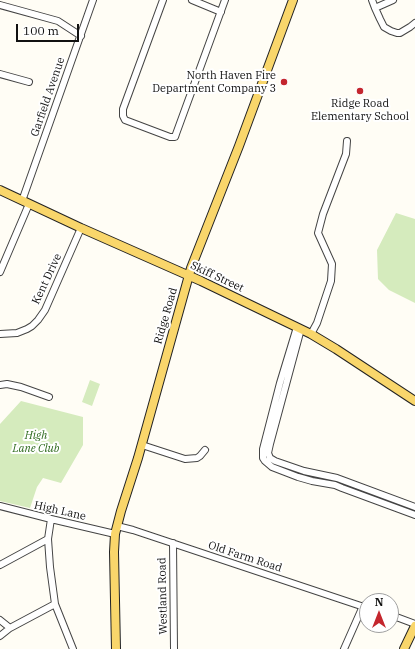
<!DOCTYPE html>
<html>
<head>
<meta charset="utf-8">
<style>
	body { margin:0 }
	#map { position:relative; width:415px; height:649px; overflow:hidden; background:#fffdf5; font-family:"IBM Plex Serif",serif }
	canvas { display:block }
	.north { position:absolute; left:359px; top:593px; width:40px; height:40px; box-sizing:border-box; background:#fff; border:1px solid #a0a0a0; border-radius:50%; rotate:0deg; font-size:11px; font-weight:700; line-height:16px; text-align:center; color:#111 }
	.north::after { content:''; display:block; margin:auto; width:14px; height:18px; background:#c4262e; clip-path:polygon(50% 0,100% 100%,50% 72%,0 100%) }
	.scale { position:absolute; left:16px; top:24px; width:63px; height:18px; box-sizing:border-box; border:2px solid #111; border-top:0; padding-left:5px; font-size:12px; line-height:14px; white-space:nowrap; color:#111; -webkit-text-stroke:3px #fff; paint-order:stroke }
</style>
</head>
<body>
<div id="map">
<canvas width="415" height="649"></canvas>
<div class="north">N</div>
<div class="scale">100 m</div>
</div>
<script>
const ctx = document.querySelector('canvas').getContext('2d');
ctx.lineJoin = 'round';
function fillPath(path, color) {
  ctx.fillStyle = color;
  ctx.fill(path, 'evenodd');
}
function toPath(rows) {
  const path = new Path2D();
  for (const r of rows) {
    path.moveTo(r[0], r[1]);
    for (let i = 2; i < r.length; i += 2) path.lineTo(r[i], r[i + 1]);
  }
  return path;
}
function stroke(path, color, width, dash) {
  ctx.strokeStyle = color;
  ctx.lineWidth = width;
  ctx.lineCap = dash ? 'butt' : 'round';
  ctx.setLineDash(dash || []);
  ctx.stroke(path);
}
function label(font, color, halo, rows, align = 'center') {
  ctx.font = font + ' "IBM Plex Serif",serif';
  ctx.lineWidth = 4;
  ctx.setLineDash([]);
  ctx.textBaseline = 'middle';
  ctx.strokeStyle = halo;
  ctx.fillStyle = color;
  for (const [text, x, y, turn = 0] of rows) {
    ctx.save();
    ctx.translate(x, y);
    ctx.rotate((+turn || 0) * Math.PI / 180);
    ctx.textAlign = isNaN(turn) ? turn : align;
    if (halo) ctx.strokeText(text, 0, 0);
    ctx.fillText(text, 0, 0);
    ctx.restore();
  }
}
fillPath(toPath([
	[396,213,415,219,415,303,389,290,378,279,377,250],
	[90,380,100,384,92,406,82,402],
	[21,401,83,417,83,445,61,483,43,478,37,487,30,508,0,501,0,424]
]), '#d5ebbd');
const minor = toPath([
	[163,0,123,109,123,116,125,120,170,137,175,137,176,134,225,0],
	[192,0,221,12],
	[372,0,375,8],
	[393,0,375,8,380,19,384,27,391,31,397,33,400,33,410,27,415,23],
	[0,5,58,21,81,36],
	[0,74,29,82],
	[22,201,93,0],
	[0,272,29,204],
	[297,327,280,383,263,449,263,458,265,461,272,467,298,477,312,481,335,485,342,488,415,515],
	[301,329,270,444,268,453,270,458,275,461,304,471,337,478,415,507],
	[0,334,17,333,27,329,32,326,38,320,45,310,81,228],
	[311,334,317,323,331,281,332,264,318,233,323,214,346,154,347,141],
	[0,385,7,384,21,387,49,397],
	[142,445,185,459,197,458,200,456,205,450],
	[0,506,51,519,115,534],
	[117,526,133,530,367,608],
	[48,539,50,567,55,604,73,649],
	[173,543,174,649],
	[0,565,48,539,51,519],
	[391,615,415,624],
	[0,620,10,628],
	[0,636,10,628,55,604],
	[344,649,363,606]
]);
const major = toPath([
	[0,190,81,228,201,281,311,334,336,349,415,401],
	[116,649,114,552,115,534,121,511,138,458,191,268,239,146,293,0],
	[404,649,415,626]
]);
stroke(minor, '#444', 8);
stroke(major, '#222', 10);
stroke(minor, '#fff', 6);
stroke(major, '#f9d66b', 8);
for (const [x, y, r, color] of [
	[284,82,4,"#c4262e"],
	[360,91,4,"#c4262e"]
]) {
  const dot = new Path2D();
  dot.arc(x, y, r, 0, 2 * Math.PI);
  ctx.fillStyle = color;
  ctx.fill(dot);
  stroke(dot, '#fff', 1.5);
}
label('11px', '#111', '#fff', [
	["North Haven Fire",276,76],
	["Department Company 3",276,89],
	["Ridge Road",360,104,"center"],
	["Elementary School",360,117,"center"]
], 'right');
label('11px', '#111', '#fff', [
	["Garfield Avenue",48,97,-71],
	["Skiff Street",217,277,25],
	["Kent Drive",47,279,-65],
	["Ridge Road",166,316,-74],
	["High Lane",60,511,13],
	["Old Farm Road",245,557,18],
	["Westland Road",163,596,-91]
]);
label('italic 11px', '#2f6b1f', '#fff', [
	["High",36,436],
	["Lane Club",36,449]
]);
</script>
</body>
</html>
